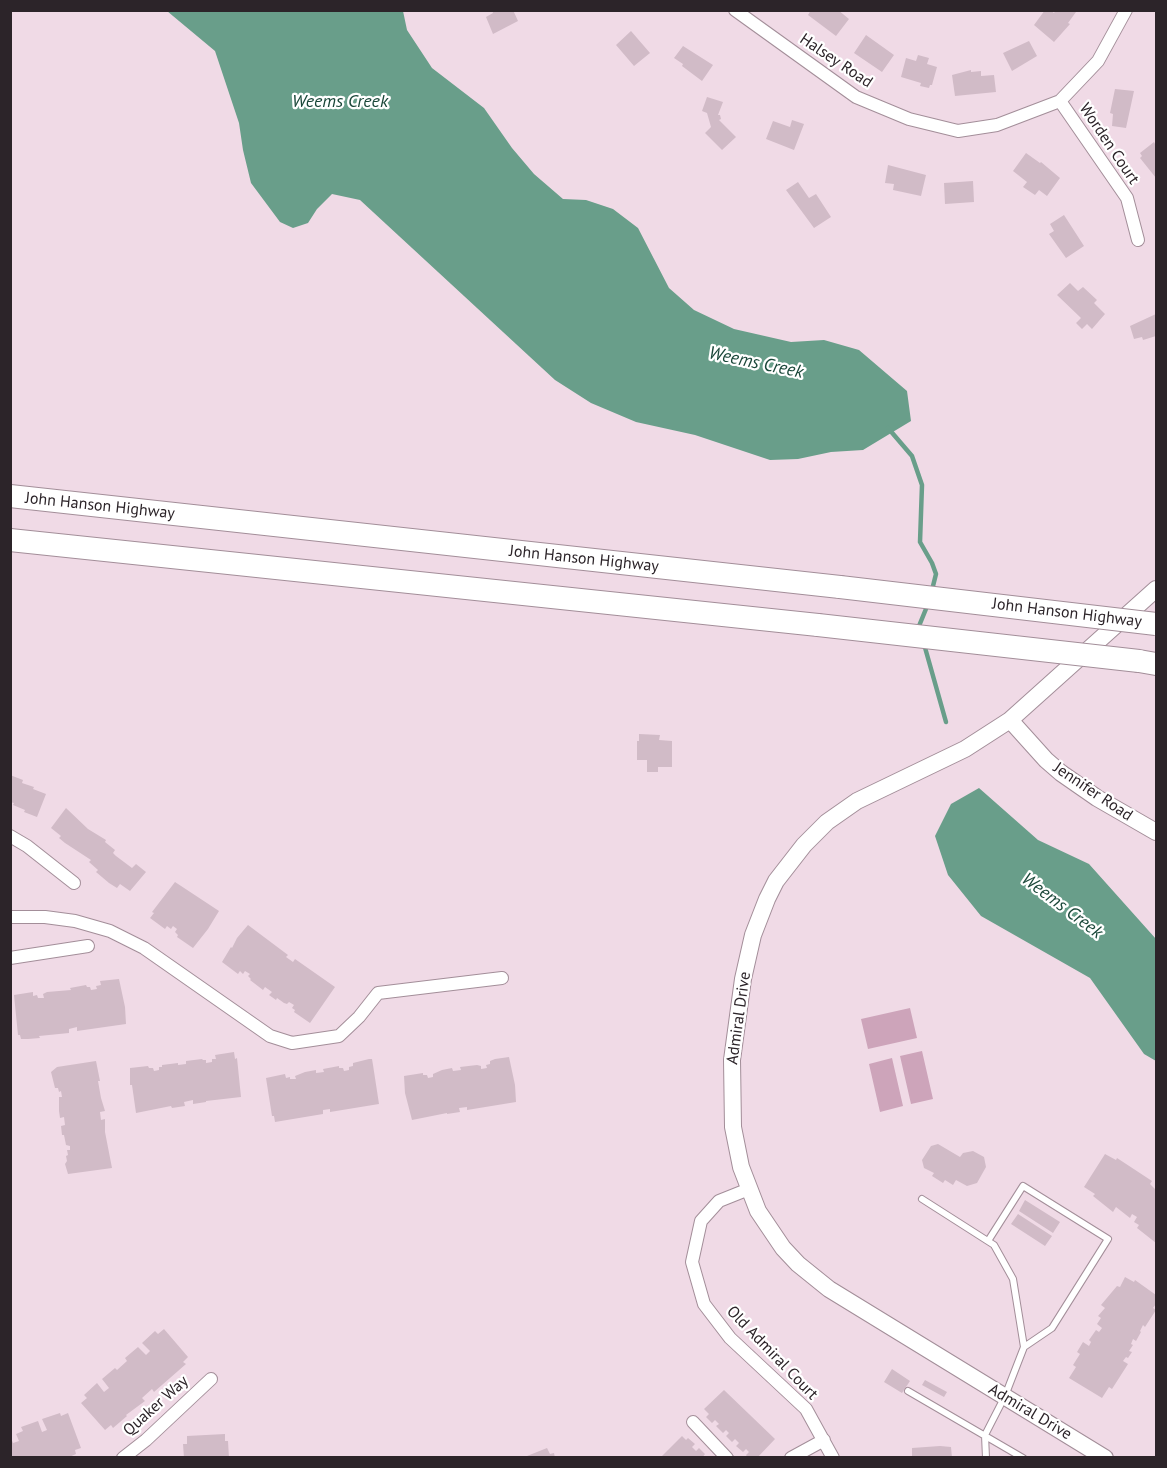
<!DOCTYPE html>
<html>
<head>
<meta charset="utf-8">
<style>
	body { margin:0 }
	#map { position:relative; width:1167px; height:1468px; overflow:hidden; background:#f0dae6; font-family:"PT Sans",sans-serif }
	canvas { display:block }
	.frame { position:absolute; inset:0; border:12px solid #2c2429; pointer-events:none }
</style>
</head>
<body>
<div id="map">
<canvas width="1167" height="1468"></canvas>
<div class="frame"></div>
</div>
<script>
const ctx = document.querySelector('canvas').getContext('2d');
ctx.lineJoin = 'round';
function fillPath(path, color) {
  ctx.fillStyle = color;
  ctx.fill(path, 'evenodd');
}
function toPath(rows) {
  const path = new Path2D();
  for (const r of rows) {
    path.moveTo(r[0], r[1]);
    for (let i = 2; i < r.length; i += 2) path.lineTo(r[i], r[i + 1]);
  }
  return path;
}
function stroke(path, color, width, dash) {
  ctx.strokeStyle = color;
  ctx.lineWidth = width;
  ctx.lineCap = dash ? 'butt' : 'round';
  ctx.setLineDash(dash || []);
  ctx.stroke(path);
}
function label(font, color, halo, rows, align = 'center') {
  ctx.font = font + ' "PT Sans",sans-serif';
  ctx.lineWidth = 4.5;
  ctx.setLineDash([]);
  ctx.textBaseline = 'middle';
  ctx.strokeStyle = halo;
  ctx.fillStyle = color;
  for (const [text, x, y, turn = 0] of rows) {
    ctx.save();
    ctx.translate(x, y);
    ctx.rotate((+turn || 0) * Math.PI / 180);
    ctx.textAlign = isNaN(turn) ? turn : align;
    if (halo) ctx.strokeText(text, 0, 0);
    ctx.fillText(text, 0, 0);
    ctx.restore();
  }
}
fillPath(toPath([
	[910,1008,917,1038,868,1049,861,1019],
	[922,1051,933,1099,911,1104,900,1056],
	[892,1058,903,1106,880,1112,869,1064]
]), '#cda4ba');
fillPath(toPath([
	[167,11,403,11,407,30,432,68,484,108,512,148,534,174,563,199,586,200,613,209,638,228,669,288,694,310,734,329,791,342,824,340,859,350,907,391,911,421,863,450,831,452,798,459,770,460,695,435,636,422,591,403,555,380,360,200,332,194,317,209,308,223,293,228,280,222,251,183,243,150,239,123,215,51],
	[979,788,1038,840,1089,864,1156,939,1156,1061,1144,1054,1090,978,981,916,948,875,935,836,951,804]
]), '#699e8a');
stroke(toPath([
	[888,428,912,456,922,485,920,542,932,563,936,574,932,590],
	[920,630,919,626,928,604],
	[924,644,946,722]
]), '#699e8a', 4.5);
fillPath(toPath([
	[492,10,513,10,518,21,493,34,486,17,493,13],
	[811,10,838,10,849,19,836,36,808,15],
	[1045,10,1050,10,1054,13,1056,10,1076,12,1068,23,1070,24,1054,42,1034,25],
	[631,31,650,53,634,66,616,45],
	[866,35,894,55,882,72,854,53],
	[1029,41,1037,56,1012,71,1003,53],
	[683,46,713,65,702,81,682,66,683,64,674,58],
	[918,55,929,58,927,64,937,67,932,85,930,85,929,88,920,86,921,83,901,77,906,58,916,61],
	[971,70,971,72,981,71,981,76,994,75,996,92,955,96,952,75],
	[1115,89,1134,91,1126,128,1112,126,1113,114,1110,113],
	[707,97,723,102,718,115,720,115,721,119,719,120,736,137,722,150,705,133,711,127,707,113,702,111],
	[792,120,804,124,794,150,766,139,773,121,790,127],
	[1154,142,1156,146,1156,178,1140,158,1142,156,1140,153],
	[1026,153,1040,163,1041,162,1060,178,1047,196,1039,190,1035,195,1023,187,1027,182,1013,171],
	[888,165,926,175,921,196,893,190,894,184,885,183],
	[973,181,974,202,945,204,944,183],
	[798,182,809,198,816,194,831,217,814,228,786,190],
	[1064,215,1084,246,1066,258,1049,234,1054,231,1050,224],
	[1070,283,1078,291,1083,287,1097,300,1094,303,1105,314,1092,329,1087,324,1082,329,1076,323,1081,318,1057,295],
	[1156,314,1156,336,1143,340,1142,337,1134,339,1130,326],
	[639,734,660,735,659,740,672,741,672,767,658,767,658,772,647,772,647,760,637,760,637,741,639,741],
	[10,775,23,780,22,783,34,787,33,789,46,794,37,817,24,812,25,810,13,805,14,803,10,802],
	[66,808,88,829,106,840,105,842,115,850,113,853,116,856,132,868,136,864,146,872,130,891,120,884,117,888,109,883,96,872,98,870,89,862,91,860,65,843,59,838,61,836,51,828],
	[175,882,219,911,208,929,193,948,177,937,178,935,175,932,177,929,173,926,171,929,167,926,165,929,150,918,154,913,152,912],
	[248,925,288,955,286,957,293,962,295,959,335,987,310,1023,294,1012,295,1010,292,1008,294,1005,289,1002,287,1004,284,1003,277,998,276,1000,269,995,272,992,265,987,263,990,250,980,251,979,248,976,250,974,245,971,243,974,240,971,238,974,222,962,231,947,232,948,237,938],
	[119,979,125,1007,126,1024,77,1031,77,1027,69,1029,69,1033,39,1036,40,1038,28,1039,21,1039,20,1035,18,1035,14,995,33,992,33,996,37,995,38,998,44,998,43,994,47,992,71,990,70,988,86,985,87,987,90,987,91,990,97,989,96,986,101,985,100,981],
	[234,1052,235,1059,237,1058,241,1097,206,1101,206,1102,193,1104,193,1100,184,1102,185,1106,172,1108,171,1106,136,1113,132,1085,130,1085,130,1068,148,1066,149,1068,153,1068,154,1071,159,1070,159,1067,162,1067,162,1065,178,1063,178,1065,186,1064,186,1061,202,1059,203,1060,206,1060,206,1063,212,1062,212,1059,216,1059,215,1055],
	[509,1057,515,1085,516,1102,467,1110,467,1107,459,1108,460,1112,447,1114,447,1113,412,1120,405,1093,404,1076,423,1073,423,1075,427,1075,428,1078,433,1077,433,1074,442,1070,452,1068,453,1071,461,1070,460,1067,477,1065,481,1066,481,1069,487,1068,486,1065,490,1064,490,1061,495,1059],
	[369,1059,372,1059,373,1065,379,1104,330,1112,330,1109,323,1110,323,1114,275,1122,274,1116,272,1116,266,1078,285,1074,286,1078,290,1077,290,1079,296,1079,295,1076,305,1072,316,1070,316,1073,324,1072,323,1069,339,1066,339,1068,343,1068,344,1071,349,1070,349,1067,353,1066,353,1063],
	[96,1061,100,1081,98,1081,101,1098,105,1111,100,1112,101,1120,105,1119,105,1132,112,1168,68,1174,65,1164,67,1161,66,1156,68,1155,67,1150,70,1150,70,1146,66,1145,64,1135,62,1135,61,1126,65,1125,64,1117,60,1118,59,1111,59,1097,62,1097,61,1091,59,1092,58,1088,55,1088,51,1072,57,1067],
	[938,1144,960,1157,963,1153,973,1151,984,1157,986,1167,977,1183,967,1186,956,1180,953,1185,945,1180,943,1183,932,1176,934,1173,924,1168,922,1160,931,1146],
	[1105,1154,1116,1160,1117,1158,1152,1181,1150,1184,1156,1190,1156,1243,1137,1228,1139,1225,1134,1222,1137,1217,1132,1214,1130,1218,1116,1207,1113,1212,1093,1196,1095,1194,1084,1187],
	[1025,1200,1060,1222,1053,1233,1019,1211],
	[1018,1214,1052,1236,1045,1246,1011,1224],
	[1125,1277,1134,1282,1135,1280,1156,1295,1156,1304,1153,1308,1156,1310,1145,1327,1143,1325,1140,1331,1141,1332,1136,1341,1133,1339,1131,1344,1133,1345,1129,1351,1132,1352,1128,1358,1126,1357,1123,1361,1128,1364,1112,1389,1109,1387,1102,1398,1069,1378,1076,1367,1073,1365,1080,1354,1077,1352,1083,1342,1089,1346,1091,1342,1089,1340,1096,1330,1099,1332,1102,1328,1097,1324,1101,1318,1098,1316,1105,1308,1101,1305,1117,1286,1120,1287],
	[164,1329,188,1357,183,1362,186,1364,154,1392,152,1389,142,1398,145,1401,126,1415,127,1416,113,1428,111,1425,105,1430,81,1403,87,1398,84,1395,97,1383,104,1392,109,1388,102,1379,115,1368,117,1370,127,1361,125,1358,138,1347,146,1355,150,1351,142,1343,155,1331,158,1334],
	[892,1369,910,1381,902,1393,884,1382],
	[925,1380,947,1392,944,1397,922,1385],
	[724,1390,775,1439,757,1458,748,1458,746,1455,749,1452,746,1449,743,1452,736,1446,739,1443,735,1439,732,1442,726,1436,729,1433,726,1430,723,1433,716,1426,719,1424,715,1420,712,1423,706,1417,709,1414,704,1409],
	[60,1413,61,1416,68,1413,81,1448,75,1450,76,1454,67,1458,10,1458,10,1436,13,1443,19,1441,16,1434,23,1431,21,1427,38,1421,42,1432,47,1430,42,1419],
	[225,1434,225,1441,228,1441,229,1458,184,1458,183,1444,187,1444,187,1436],
	[682,1436,686,1440,688,1438,695,1444,692,1447,696,1451,699,1448,705,1454,702,1458,662,1456],
	[940,1446,951,1447,952,1458,912,1458,912,1448],
	[547,1448,550,1454,554,1453,555,1458,522,1458]
]), '#d1bbc7');
const lane = toPath([
	[922,1199,994,1245,1013,1279,1024,1347,1005,1396,985,1435,986,1458],
	[988,1241,1023,1186,1108,1239,1052,1328,1024,1347],
	[908,1391,1023,1458]
]);
const street = toPath([
	[735,10,856,97,909,119,958,131,997,125,1060,101,1098,61,1126,10],
	[1060,101,1127,198,1138,240],
	[10,836,27,846,74,883],
	[10,917,45,917,75,921,110,931,144,948,270,1036,292,1043,339,1036,359,1017,378,993,502,978],
	[10,958,88,946],
	[749,1189,719,1201,701,1221,692,1262,704,1304,730,1338,806,1409,833,1458],
	[693,1422,727,1458],
	[123,1458,146,1440,211,1379],
	[791,1458,824,1440]
]);
const secondary = toPath([
	[1010,720,1046,760,1061,773,1097,798,1156,832],
	[1105,1458,829,1289,798,1264,783,1248,758,1211,741,1167,733,1127,732,1060,743,979,753,935,767,899,776,881,804,845,827,822,857,801,965,749,1010,720,1156,589]
]);
const highway = toPath([
	[10,496,840,587],
	[10,540,818,625],
	[1139,661,1156,664]
]);
stroke(lane, '#a38e99', 8);
stroke(street, '#a38e99', 14);
stroke(secondary, '#a38e99', 18);
stroke(highway, '#a38e99', 24);
stroke(lane, '#fff', 6);
stroke(street, '#fff', 12);
stroke(secondary, '#fff', 16);
stroke(highway, '#fff', 22);
const highwayBridge = toPath([
	[840,587,1156,624],
	[818,625,1139,661]
]);
stroke(highwayBridge, '#a38e99', 24, []);
stroke(highwayBridge, '#fff', 22);
label('16px', '#2c2429', '#fff', [
	["Halsey Road",836,61,34],
	["Worden Court",1109,144,56],
	["John Hanson Highway",100,506,6],
	["John Hanson Highway",584,559,6],
	["John Hanson Highway",1067,613,7],
	["Jennifer Road",1093,792,34],
	["Admiral Drive",739,1018,-82],
	["Old Admiral Court",772,1353,46],
	["Quaker Way",156,1406,-42],
	["Admiral Drive",1030,1412,31]
]);
label('italic 18px', '#1a4739', '#fff', [
	["Weems Creek",340,102],
	["Weems Creek",756,363,12],
	["Weems Creek",1062,906,37]
]);
</script>
</body>
</html>
